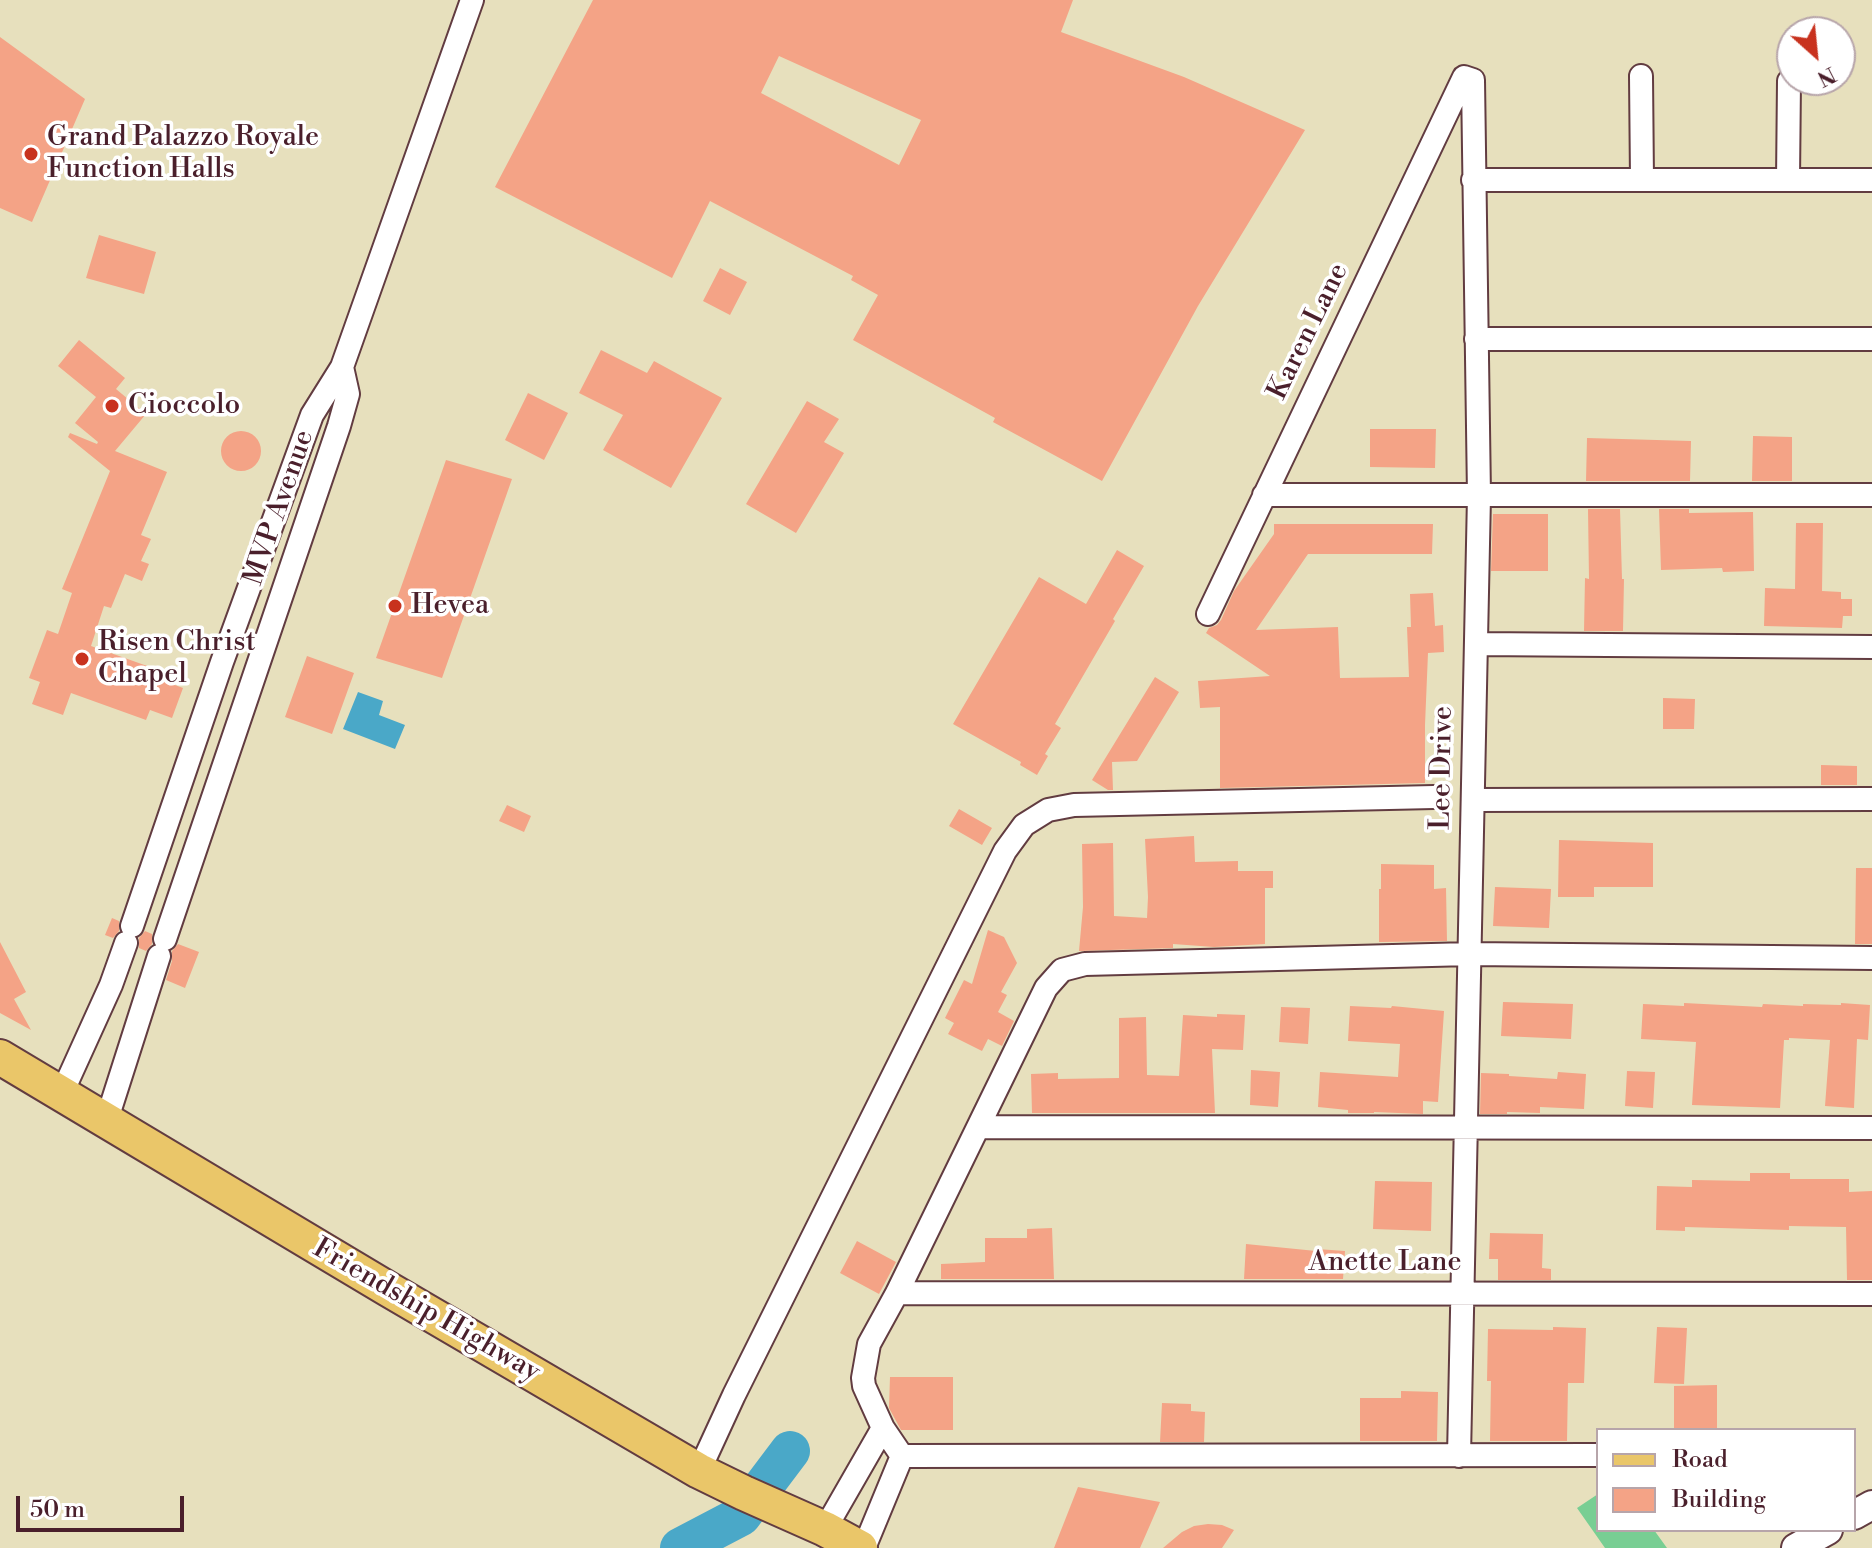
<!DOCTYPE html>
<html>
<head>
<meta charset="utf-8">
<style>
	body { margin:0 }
	#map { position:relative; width:1872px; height:1548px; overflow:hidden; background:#e7e0bd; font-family:"Libre Bodoni",serif }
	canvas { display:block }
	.legend { position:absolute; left:1596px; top:1428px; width:260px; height:104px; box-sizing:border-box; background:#fff; border:2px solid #b7a5aa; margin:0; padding:10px 14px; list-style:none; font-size:24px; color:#4a1f2b }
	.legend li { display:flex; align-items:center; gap:16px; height:40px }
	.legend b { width:40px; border:2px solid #b7a5aa }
	.north { position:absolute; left:1776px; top:16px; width:80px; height:80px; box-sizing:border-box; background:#fff; border:2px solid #b7a5aa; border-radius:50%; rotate:153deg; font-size:22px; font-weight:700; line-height:32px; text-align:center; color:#4a1f2b }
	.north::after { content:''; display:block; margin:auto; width:28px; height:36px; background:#c8321e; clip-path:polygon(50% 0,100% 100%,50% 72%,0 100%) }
	.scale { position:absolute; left:16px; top:1496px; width:168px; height:36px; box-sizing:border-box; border:4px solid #4a1f2b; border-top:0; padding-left:10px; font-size:24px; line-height:28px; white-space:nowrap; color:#4a1f2b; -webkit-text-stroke:6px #fff; paint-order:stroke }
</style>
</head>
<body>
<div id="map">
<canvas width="1872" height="1548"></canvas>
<ul class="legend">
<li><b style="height:10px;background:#eac669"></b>Road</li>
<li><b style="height:22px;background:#f4a386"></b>Building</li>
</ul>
<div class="north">N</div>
<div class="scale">50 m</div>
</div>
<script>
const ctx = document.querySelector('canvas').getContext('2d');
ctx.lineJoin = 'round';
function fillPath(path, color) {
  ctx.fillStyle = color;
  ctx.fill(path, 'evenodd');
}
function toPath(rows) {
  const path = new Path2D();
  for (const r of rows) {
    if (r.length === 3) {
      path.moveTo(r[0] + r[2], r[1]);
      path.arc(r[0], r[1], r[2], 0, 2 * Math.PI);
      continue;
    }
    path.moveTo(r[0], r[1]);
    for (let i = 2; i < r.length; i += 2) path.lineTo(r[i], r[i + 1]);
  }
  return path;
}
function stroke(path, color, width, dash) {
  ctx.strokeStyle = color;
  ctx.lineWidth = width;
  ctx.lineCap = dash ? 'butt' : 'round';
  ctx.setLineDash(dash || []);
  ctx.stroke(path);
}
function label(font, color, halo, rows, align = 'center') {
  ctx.font = font + ' "Libre Bodoni",serif';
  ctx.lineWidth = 7;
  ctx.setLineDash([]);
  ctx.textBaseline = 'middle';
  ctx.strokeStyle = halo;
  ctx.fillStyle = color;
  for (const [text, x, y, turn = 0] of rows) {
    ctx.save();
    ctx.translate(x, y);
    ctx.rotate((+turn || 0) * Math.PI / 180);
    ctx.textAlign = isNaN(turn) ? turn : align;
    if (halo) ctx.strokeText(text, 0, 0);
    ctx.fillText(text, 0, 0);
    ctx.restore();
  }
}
fillPath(toPath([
	[1598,1494,1598,1530,1654,1530,1667,1548,1605,1548,1577,1508]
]), '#78ce93');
fillPath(toPath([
	[358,692,383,701,379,715,405,725,395,749,343,729]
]), '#4aa8c8');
stroke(toPath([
	[680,1548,741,1516,790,1451]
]), '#4aa8c8', 40);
fillPath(toPath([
	[593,0,1073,0,1061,32,1184,77,1305,130,1198,306,1102,481,993,422,995,418,853,340,878,295,851,280,853,276,710,201,672,278,495,187],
	[779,56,921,120,899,165,761,93],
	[0,37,85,99,32,222,0,208],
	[99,235,156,252,144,294,86,278],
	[720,268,747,282,730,315,703,301],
	[79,340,125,378,116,389,146,414,115,451,167,472,141,535,151,539,141,561,149,564,142,581,125,574,111,608,104,606,91,646,164,672,161,680,183,688,172,718,150,710,146,720,71,693,63,715,32,704,40,682,29,678,47,630,58,634,72,593,62,589,110,471,68,437,70,433,97,444,98,442,75,423,96,397,58,366],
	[601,350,647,373,654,361,722,398,671,488,603,450,623,415,579,393],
	[528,393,568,413,544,460,505,440],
	[807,401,839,419,824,442,844,453,796,533,746,504],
	[1370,429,1436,429,1435,468,1370,467],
	[241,451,20],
	[1753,436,1792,437,1792,481,1752,481],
	[1587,438,1691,441,1690,481,1586,481],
	[446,460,512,479,442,678,376,658],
	[1588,509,1620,509,1622,579,1624,579,1623,631,1584,631,1585,578,1589,579],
	[1659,509,1689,509,1689,513,1753,512,1754,571,1723,572,1722,568,1661,570],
	[1493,514,1548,514,1548,571,1491,571],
	[1796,523,1823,523,1822,591,1841,592,1841,599,1852,599,1852,616,1843,616,1842,628,1764,626,1765,588,1795,589],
	[1274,524,1433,524,1432,554,1308,554,1256,630,1338,627,1340,678,1409,677,1407,627,1411,627,1410,594,1433,593,1435,626,1443,625,1444,652,1428,653,1425,725,1425,783,1220,788,1220,707,1200,708,1198,681,1270,676,1206,633,1209,628,1217,625,1221,620,1234,591,1274,534],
	[1117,550,1144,566,1113,619,1115,621,1055,724,1061,728,1045,754,1048,756,1037,775,1020,765,1021,762,953,724,1039,577,1086,604],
	[307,656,354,673,332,734,285,717],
	[1155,677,1179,692,1137,761,1112,762,1113,790,1108,790,1092,780],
	[1663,698,1695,699,1694,729,1663,729],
	[1821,765,1857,766,1857,785,1821,785],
	[507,805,531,816,524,832,499,821],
	[959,809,992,828,982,845,949,826],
	[1194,836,1195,862,1238,861,1238,871,1273,871,1273,888,1265,888,1265,944,1214,947,1173,944,1173,948,1079,951,1083,907,1082,844,1113,843,1114,916,1147,918,1148,897,1145,839],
	[1559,840,1653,843,1653,887,1594,887,1594,897,1558,897],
	[1381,864,1434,865,1434,889,1446,888,1447,941,1379,942,1379,889,1381,889],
	[1856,868,1872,868,1872,944,1855,944],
	[1495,887,1551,889,1549,928,1493,926],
	[112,918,119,921,119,931,113,938,105,935],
	[988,930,1004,937,1017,963,1001,992,1007,995,998,1012,1014,1021,1002,1046,988,1039,982,1051,948,1034,954,1023,945,1018,964,980,972,984],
	[145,931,152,934,152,944,146,951,139,948,139,938],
	[0,942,26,992,14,999,31,1030,0,1013],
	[178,944,199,952,185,988,166,980,172,961,172,951],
	[1503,1002,1573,1004,1571,1039,1501,1036],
	[1684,1003,1762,1007,1763,1004,1803,1006,1803,1004,1841,1005,1841,1003,1870,1005,1868,1040,1857,1039,1854,1108,1825,1106,1830,1040,1789,1038,1789,1040,1784,1040,1780,1108,1692,1105,1696,1042,1641,1039,1643,1004,1684,1006],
	[1350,1006,1391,1008,1392,1006,1444,1011,1438,1102,1423,1101,1423,1114,1374,1112,1374,1113,1348,1113,1348,1110,1318,1107,1320,1072,1398,1077,1400,1044,1348,1041],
	[1281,1007,1310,1008,1308,1044,1279,1042],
	[1217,1014,1245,1015,1243,1050,1212,1049,1215,1113,1032,1113,1031,1074,1058,1073,1058,1079,1119,1078,1119,1018,1146,1017,1147,1075,1179,1076,1183,1015,1217,1017],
	[1251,1070,1280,1072,1278,1107,1250,1105],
	[1627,1071,1655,1072,1653,1108,1625,1106],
	[1558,1072,1586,1074,1584,1109,1540,1107,1540,1113,1507,1112,1507,1114,1480,1114,1481,1073,1509,1074,1509,1076,1557,1079],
	[1750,1173,1790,1173,1790,1179,1849,1179,1849,1192,1872,1191,1872,1280,1847,1280,1846,1227,1789,1226,1789,1230,1685,1227,1685,1231,1656,1230,1657,1186,1692,1187,1692,1180,1750,1181],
	[1375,1181,1432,1182,1431,1231,1373,1229],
	[1052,1228,1054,1279,941,1279,941,1264,985,1262,985,1238,1027,1238,1027,1229],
	[1490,1233,1543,1234,1542,1268,1551,1269,1551,1280,1498,1280,1498,1259,1489,1259],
	[857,1241,896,1262,879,1294,840,1273],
	[1246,1244,1316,1251,1317,1249,1345,1251,1343,1279,1244,1279],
	[1553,1327,1586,1328,1584,1383,1568,1383,1567,1441,1490,1441,1491,1381,1487,1381,1488,1329,1553,1330],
	[1657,1327,1687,1328,1684,1384,1654,1383],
	[890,1377,953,1377,953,1430,901,1430,889,1408],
	[1717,1385,1717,1430,1674,1430,1674,1386],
	[1401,1391,1438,1392,1437,1441,1360,1441,1360,1398,1401,1398],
	[1162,1403,1191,1404,1191,1411,1205,1412,1204,1442,1160,1442],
	[1078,1487,1160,1502,1140,1548,1054,1548],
	[1208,1524,1222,1525,1234,1530,1222,1548,1163,1548,1182,1532,1194,1526]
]), '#f4a386');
const minor = toPath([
	[1641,76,1642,180],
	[1473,180,1872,180],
	[1788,180,1789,81],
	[1476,339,1872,339],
	[1264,495,1872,495],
	[1208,614,1464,77,1473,80,1479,496,1459,1456],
	[1476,644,1872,647],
	[1473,800,1872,799],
	[132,926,222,662,312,415,342,367,472,0],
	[165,939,339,426,348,394,342,367],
	[62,1093,111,985,126,943],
	[106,1122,159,956],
	[979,1127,1872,1128],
	[897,1293,1872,1294],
	[1598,1455,902,1456,883,1428,864,1386,863,1378,869,1344,897,1293,1046,988,1062,970,1085,964,1470,954,1872,958],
	[699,1471,734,1395,1005,851,1024,825,1048,810,1074,805,1434,797],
	[825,1529,883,1428],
	[864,1548,902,1456]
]);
const tertiary = toPath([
	[1854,1515,1872,1505],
	[1796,1548,1828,1530]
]);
const primary = toPath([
	[0,1057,388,1289,699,1471,744,1493,825,1529,860,1548]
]);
stroke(minor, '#623c41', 26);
stroke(tertiary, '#623c41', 32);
stroke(primary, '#623c41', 38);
stroke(minor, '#fff', 22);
stroke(tertiary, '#fff', 28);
stroke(primary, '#eac669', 34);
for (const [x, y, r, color] of [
	[31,154,8,"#c8321e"],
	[112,406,8,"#c8321e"],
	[395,606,8,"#c8321e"],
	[82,659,8,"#c8321e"]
]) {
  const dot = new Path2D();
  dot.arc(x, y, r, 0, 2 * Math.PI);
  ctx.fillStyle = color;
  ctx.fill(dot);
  stroke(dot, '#fff', 3);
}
label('28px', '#4a1f2b', '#fff', [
	["Grand Palazzo Royale",47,138],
	["Function Halls",47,170],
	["Cioccolo",128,406],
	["Hevea",411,606],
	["Risen Christ",98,643],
	["Chapel",98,675]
], 'left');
label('28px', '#4a1f2b', '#fff', [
	["Karen Lane",1309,332,-64],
	["MVP Avenue",280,508,-71],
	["Lee Drive",1443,768,-89],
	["Anette Lane",1385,1263],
	["Friendship Highway",426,1311,30]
]);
</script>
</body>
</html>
